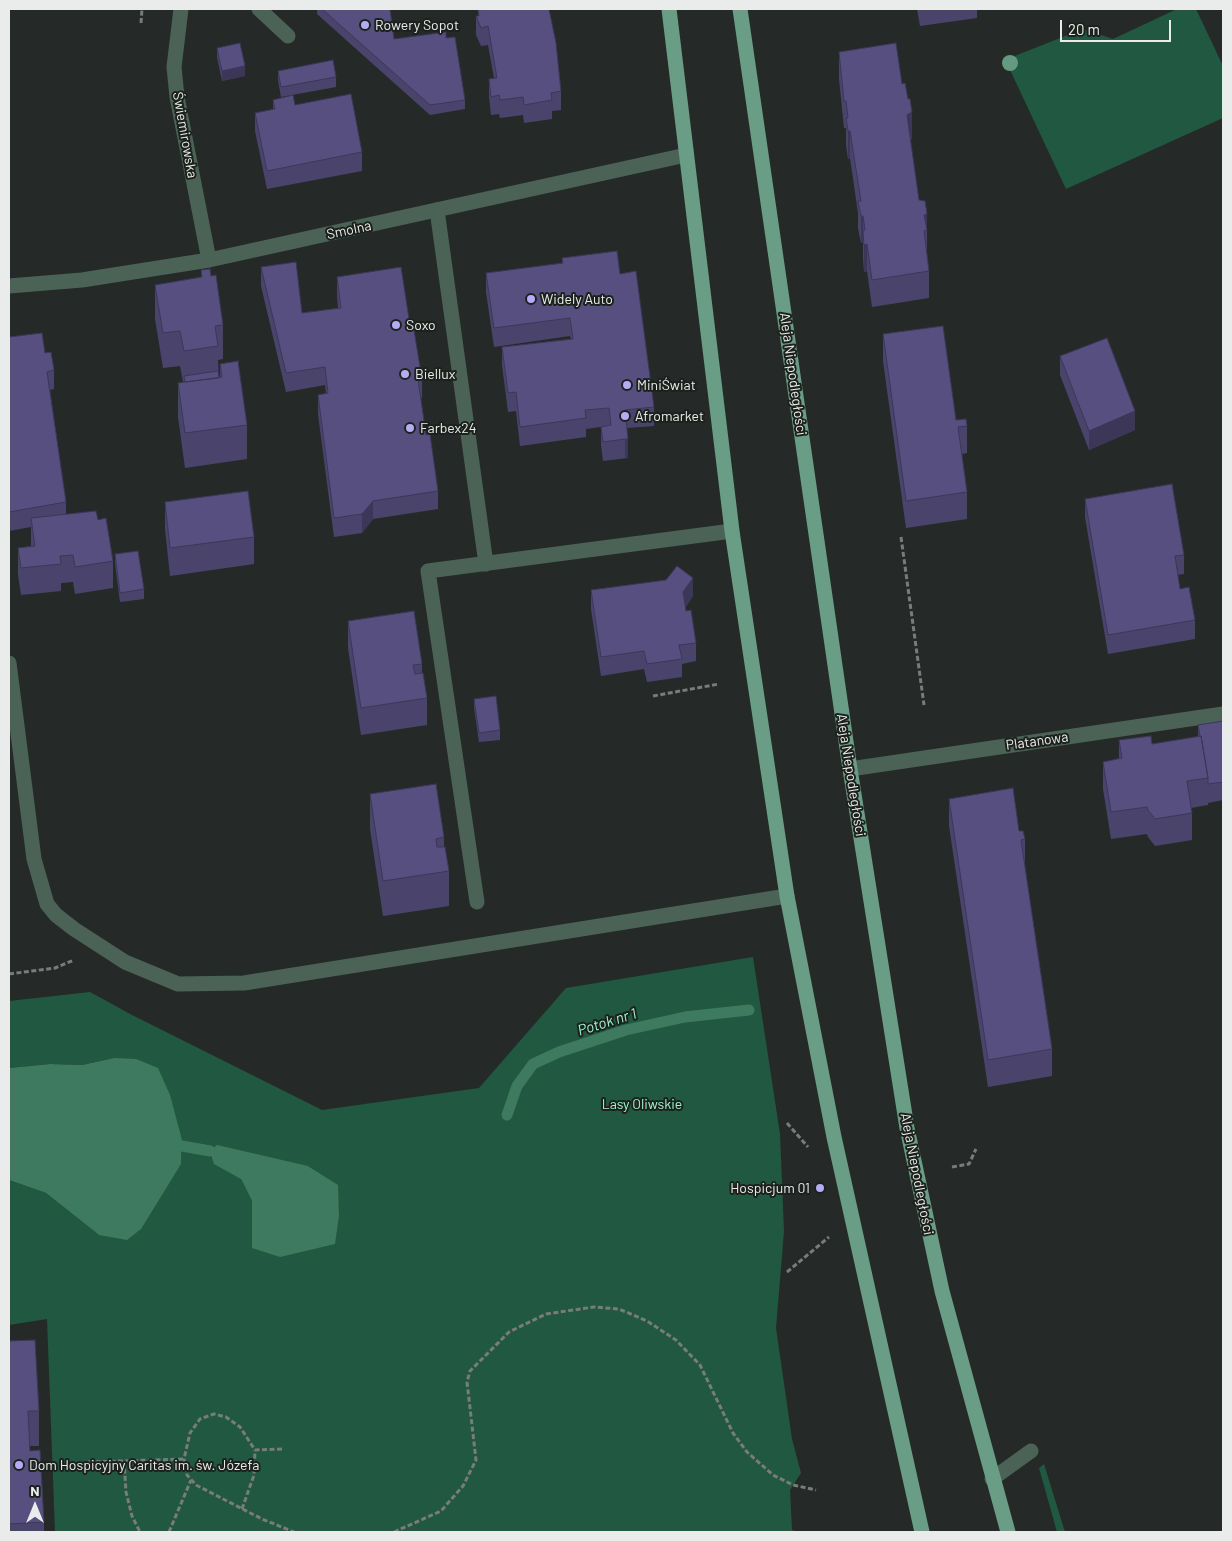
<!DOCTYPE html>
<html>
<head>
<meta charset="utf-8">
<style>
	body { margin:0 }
	#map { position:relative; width:1232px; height:1541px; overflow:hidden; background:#252a28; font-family:Barlow,sans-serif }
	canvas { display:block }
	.frame { position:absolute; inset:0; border:10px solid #e9eceb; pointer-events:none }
	.north { position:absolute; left:10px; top:1481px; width:50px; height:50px; -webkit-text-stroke:4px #1c211e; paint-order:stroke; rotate:0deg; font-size:14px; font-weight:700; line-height:20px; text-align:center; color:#e9eceb }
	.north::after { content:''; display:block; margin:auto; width:18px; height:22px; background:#e9eceb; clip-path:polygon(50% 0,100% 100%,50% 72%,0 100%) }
	.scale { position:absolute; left:1060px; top:20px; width:111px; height:22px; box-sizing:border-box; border:2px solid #e9eceb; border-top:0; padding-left:6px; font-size:15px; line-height:18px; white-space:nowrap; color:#e9eceb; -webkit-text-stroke:4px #1c211e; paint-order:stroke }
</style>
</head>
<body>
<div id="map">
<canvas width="1232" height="1541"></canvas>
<div class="frame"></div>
<div class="north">N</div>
<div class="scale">20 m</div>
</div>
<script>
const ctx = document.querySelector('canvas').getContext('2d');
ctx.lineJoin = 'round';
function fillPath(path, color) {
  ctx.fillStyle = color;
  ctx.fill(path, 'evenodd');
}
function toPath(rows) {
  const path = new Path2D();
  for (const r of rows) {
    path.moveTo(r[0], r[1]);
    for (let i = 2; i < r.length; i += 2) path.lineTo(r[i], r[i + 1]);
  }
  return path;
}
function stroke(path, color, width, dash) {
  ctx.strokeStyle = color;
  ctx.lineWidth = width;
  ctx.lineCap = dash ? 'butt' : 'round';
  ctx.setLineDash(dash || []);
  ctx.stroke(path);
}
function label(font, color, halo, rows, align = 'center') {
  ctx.font = font + ' Barlow,sans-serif';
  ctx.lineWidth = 4;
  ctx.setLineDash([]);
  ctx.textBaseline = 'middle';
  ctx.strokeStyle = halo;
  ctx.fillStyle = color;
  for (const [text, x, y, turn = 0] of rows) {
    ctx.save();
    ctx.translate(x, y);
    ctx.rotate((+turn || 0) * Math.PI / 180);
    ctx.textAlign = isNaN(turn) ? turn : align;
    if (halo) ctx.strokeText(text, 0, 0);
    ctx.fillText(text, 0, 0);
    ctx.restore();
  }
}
fillPath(toPath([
	[1177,9,1196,9,1223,66,1223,118,1066,189,1011,72,1007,59,1083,29,1113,39],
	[753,957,780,1134,784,1231,776,1328,792,1439,801,1473,790,1490,792,1530,798,1532,55,1532,47,1319,9,1325,9,1180,46,1193,99,1235,181,1164,182,1140,114,1058,82,1065,50,1064,9,1068,9,1001,90,992,132,1015,322,1110,479,1088,566,988],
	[308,1166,337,1185,339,1215,252,1248,252,1201,241,1179],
	[1044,1464,1065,1532,1057,1532,1039,1468]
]), '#215841');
fillPath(toPath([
	[114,1058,136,1059,158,1068,170,1095,182,1140,181,1164,141,1229,127,1240,99,1235,46,1193,9,1180,9,1068,50,1064,82,1065],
	[217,1145,308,1166,338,1185,339,1215,335,1244,280,1257,252,1248,252,1201,241,1179,214,1164,210,1151]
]), '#3e7a60');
stroke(toPath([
	[507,1115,517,1086,533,1064,559,1052,626,1030,685,1017,749,1010],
	[182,1146,210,1151]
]), '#3e7a60', 11);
stroke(toPath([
	[141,23,142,9],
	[901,537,924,705],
	[653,696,719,684],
	[9,974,55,968,74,960],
	[787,1123,808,1147],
	[952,1167,969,1164,976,1149],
	[787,1272,829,1237],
	[282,1449,255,1450,240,1427,226,1417,214,1414,200,1419,190,1433,184,1459,187,1475,196,1485,262,1519,294,1532],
	[124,1461,126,1492,132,1516,140,1532],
	[88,1462,184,1459],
	[242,1509,254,1475,255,1450],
	[169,1532,191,1480],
	[394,1532,441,1511,463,1486,476,1460,467,1382,470,1371,509,1332,546,1314,594,1307,619,1309,647,1321,676,1340,700,1365,733,1433,747,1452,773,1475,793,1485,816,1490]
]), '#787c7b', 3, [5, 2.5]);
stroke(toPath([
	[259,9,288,36],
	[437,210,486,564],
	[9,663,34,859,47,904,56,915,74,929,125,962,178,984,244,983,787,896],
	[477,902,428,571,732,531],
	[992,1479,1031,1451]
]), '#4b6357', 15);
stroke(toPath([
	[181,9,174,67,177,97,209,260],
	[9,286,82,280,209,260,686,155],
	[850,769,1223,714]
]), '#4b6357', 15);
stroke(toPath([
	[669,9,732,531,787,896,834,1137,922,1532],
	[740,9,850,769,907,1128,942,1291,1008,1532]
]), '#6a9d85', 15);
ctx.fillStyle = '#659a82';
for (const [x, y] of [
	[1010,63]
]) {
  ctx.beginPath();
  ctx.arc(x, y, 8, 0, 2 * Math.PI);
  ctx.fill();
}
fillPath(toPath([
	[317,9,390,9,394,39,446,38,465,100,465,109,430,115,317,14],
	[917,9,977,9,977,18,920,26],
	[478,10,561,91,561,110,552,111,552,119,524,123,523,115,500,118,499,114,491,115,489,97,489,79,494,78,488,45,481,46,476,35,476,16,478,16],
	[217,48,245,76,222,81,217,57],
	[839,52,902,84,912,139,910,140,919,200,927,214,927,254,929,271,929,298,872,307,867,271,864,272,863,258,863,243,861,243,858,228,858,213,850,158,848,159,846,145,846,128,844,128,839,79],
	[278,71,336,77,336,87,281,97,278,80],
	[273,100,362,152,362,171,267,189,255,131,255,113,273,109],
	[562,258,620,274,654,407,654,426,627,428,628,458,603,461,601,445,601,427,586,429,586,437,520,446,516,411,508,412,502,365,502,347,571,339,570,336,494,347,486,292,486,273,562,264],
	[261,267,302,313,338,308,337,296,337,277,410,325,422,379,422,398,421,398,426,435,438,491,438,509,373,519,362,533,334,537,318,414,318,395,326,394,325,385,286,392,261,286],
	[201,270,223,325,223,359,218,360,219,378,220,377,220,364,247,425,247,459,185,468,178,417,178,383,183,382,180,366,163,368,155,319,155,285,201,277],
	[883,334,956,420,967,426,967,453,962,454,967,492,967,519,906,528,883,361],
	[9,337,45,353,54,370,54,389,50,390,66,502,66,514,98,520,113,561,113,588,75,594,73,582,61,583,61,591,21,595,18,575,18,548,31,546,31,527,9,531],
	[1060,356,1135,430,1089,450,1060,375],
	[1085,499,1184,555,1184,574,1177,575,1180,589,1195,620,1195,639,1108,654,1085,517],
	[165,502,254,537,254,564,170,576,165,529],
	[115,554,144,589,144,599,120,602,115,564],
	[591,590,693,596,685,608,696,643,696,661,682,664,682,677,647,682,644,669,601,676,591,609],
	[348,621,422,664,422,673,427,698,427,725,361,735,348,648],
	[474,699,500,730,500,740,479,742,474,708],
	[1223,721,1223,800,1208,803,1208,805,1191,808,1192,813,1192,840,1155,846,1148,837,1147,834,1111,839,1103,789,1103,762,1119,759,1119,740,1152,744,1198,737,1198,725],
	[370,794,444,837,444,847,449,871,449,906,383,916,370,829],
	[949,799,1019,831,1025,839,1025,866,1052,1049,1052,1076,988,1087,949,826],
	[9,1341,39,1411,39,1446,29,1446,30,1451,44,1522,44,1532,9,1532]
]), '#4a446d');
fillPath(toPath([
	[245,66,245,76,222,81,222,71],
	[912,112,912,139,907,142,907,115],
	[848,131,850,131,850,158,848,159],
	[927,214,927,230,924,215],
	[861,216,863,216,863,243,861,243],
	[867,244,867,271,864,272,864,245],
	[1135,411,1135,430,1089,450,1089,431],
	[625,439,628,439,628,458,625,458],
	[373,501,373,519,362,533,362,514],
	[693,578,693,596,683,611,683,592]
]), '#3c3759');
const building = toPath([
	[322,9,390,9,394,39,446,32,446,38,455,37,465,100,430,105,322,9],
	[486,9,549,9,556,43,561,91,551,93,552,100,524,105,523,97,500,100,499,95,491,97,489,79,497,78,488,26,481,28,476,16,479,16,478,10,486,9],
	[240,43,245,66,222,71,217,48,240,43],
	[896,43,902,84,905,83,908,99,910,99,912,112,907,115,919,200,925,201,927,214,924,215,927,230,924,231,929,271,872,280,867,244,864,245,863,231,865,230,863,216,861,216,858,201,861,201,850,131,848,131,846,118,848,118,846,101,844,101,839,52,896,43],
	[333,60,336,77,281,87,278,71,333,60],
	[351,94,362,152,267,171,255,113,275,109,273,100,293,95,295,105,351,94],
	[617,251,620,274,636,271,654,407,625,410,628,439,625,439,603,442,601,427,611,425,609,408,585,410,586,418,520,427,516,392,508,393,502,347,573,339,570,318,494,328,486,273,563,263,562,258,617,251],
	[296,262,302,313,341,308,337,277,401,267,410,325,413,324,422,379,418,380,420,393,426,435,430,434,438,491,373,501,362,514,334,518,318,395,328,393,325,367,286,373,261,267,296,262],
	[210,269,211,276,216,275,223,325,215,326,218,346,184,351,180,331,163,333,155,285,202,277,201,270,210,269],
	[943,326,956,420,966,419,967,426,958,427,967,492,906,501,883,334,943,326],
	[42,333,45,353,51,352,54,370,47,372,66,502,9,512,9,337,42,333],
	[1107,338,1135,411,1089,431,1060,356,1107,338],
	[238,361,247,425,185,433,178,383,222,377,220,364,238,361],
	[218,371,219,378,185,382,184,376,218,371],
	[1172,484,1184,555,1175,556,1180,589,1189,587,1195,620,1108,635,1085,499,1172,484],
	[248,491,254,537,170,548,165,502,248,491],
	[96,511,98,520,106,518,113,561,75,567,73,555,60,556,61,564,21,568,18,548,35,546,31,518,96,511],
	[138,551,144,589,120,593,115,554,138,551],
	[677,566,693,578,683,592,686,611,691,610,696,643,679,645,682,659,647,664,644,651,601,657,591,590,666,580,677,566],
	[414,611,422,664,413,665,415,674,423,673,427,698,361,708,348,621,414,611],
	[496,696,500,730,479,733,474,699,496,696],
	[1223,721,1223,782,1208,784,1208,778,1201,736,1200,736,1198,725,1223,721],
	[1151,736,1152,744,1201,736,1208,778,1187,781,1192,813,1155,819,1148,810,1147,807,1111,812,1103,762,1122,758,1119,740,1151,736],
	[436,784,444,837,436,839,437,847,445,847,449,871,383,881,370,794,436,784],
	[1013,788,1019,831,1023,831,1025,839,1021,840,1052,1049,988,1060,949,799,1013,788],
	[35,1340,39,1411,28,1411,30,1451,40,1450,44,1522,9,1524,9,1341,35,1340]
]);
fillPath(building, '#564f7f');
stroke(building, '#3c3759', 1);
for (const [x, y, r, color] of [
	[365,25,5,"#b5acf8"],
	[531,299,5,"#b5acf8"],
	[396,325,5,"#b5acf8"],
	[405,374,5,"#b5acf8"],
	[627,385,5,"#b5acf8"],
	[625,416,5,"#b5acf8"],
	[410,428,5,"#b5acf8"],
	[820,1188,5,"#b5acf8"],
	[19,1465,5,"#b5acf8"]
]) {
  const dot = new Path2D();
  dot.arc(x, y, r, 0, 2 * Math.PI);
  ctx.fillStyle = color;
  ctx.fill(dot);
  stroke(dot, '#1c211e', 2);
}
label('14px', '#e9eceb', '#1c211e', [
	["Rowery Sopot",375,25],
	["Widely Auto",541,299],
	["Soxo",406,325],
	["Biellux",415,374],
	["MiniŚwiat",637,385],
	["Afromarket",635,416],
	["Farbex24",420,428],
	["Hospicjum 01",810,1188,"right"],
	["Dom Hospicyjny Caritas im. św. Józefa",29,1465]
], 'left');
label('14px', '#e9eceb', '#1c211e', [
	["Świemirowska",185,135,80],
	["Smolna",349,230,-12],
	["Aleja Niepodległości",793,374,82],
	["Platanowa",1037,741,-8],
	["Aleja Niepodległości",851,775,81],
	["Aleja Niepodległości",917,1174,79]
]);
label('14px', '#9af6cb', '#1c211e', [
	["Lasy Oliwskie",642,1104]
]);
label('italic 15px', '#9bf7cd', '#1c211e', [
	["Potok nr 1",607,1022,-17]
]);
</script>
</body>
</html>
